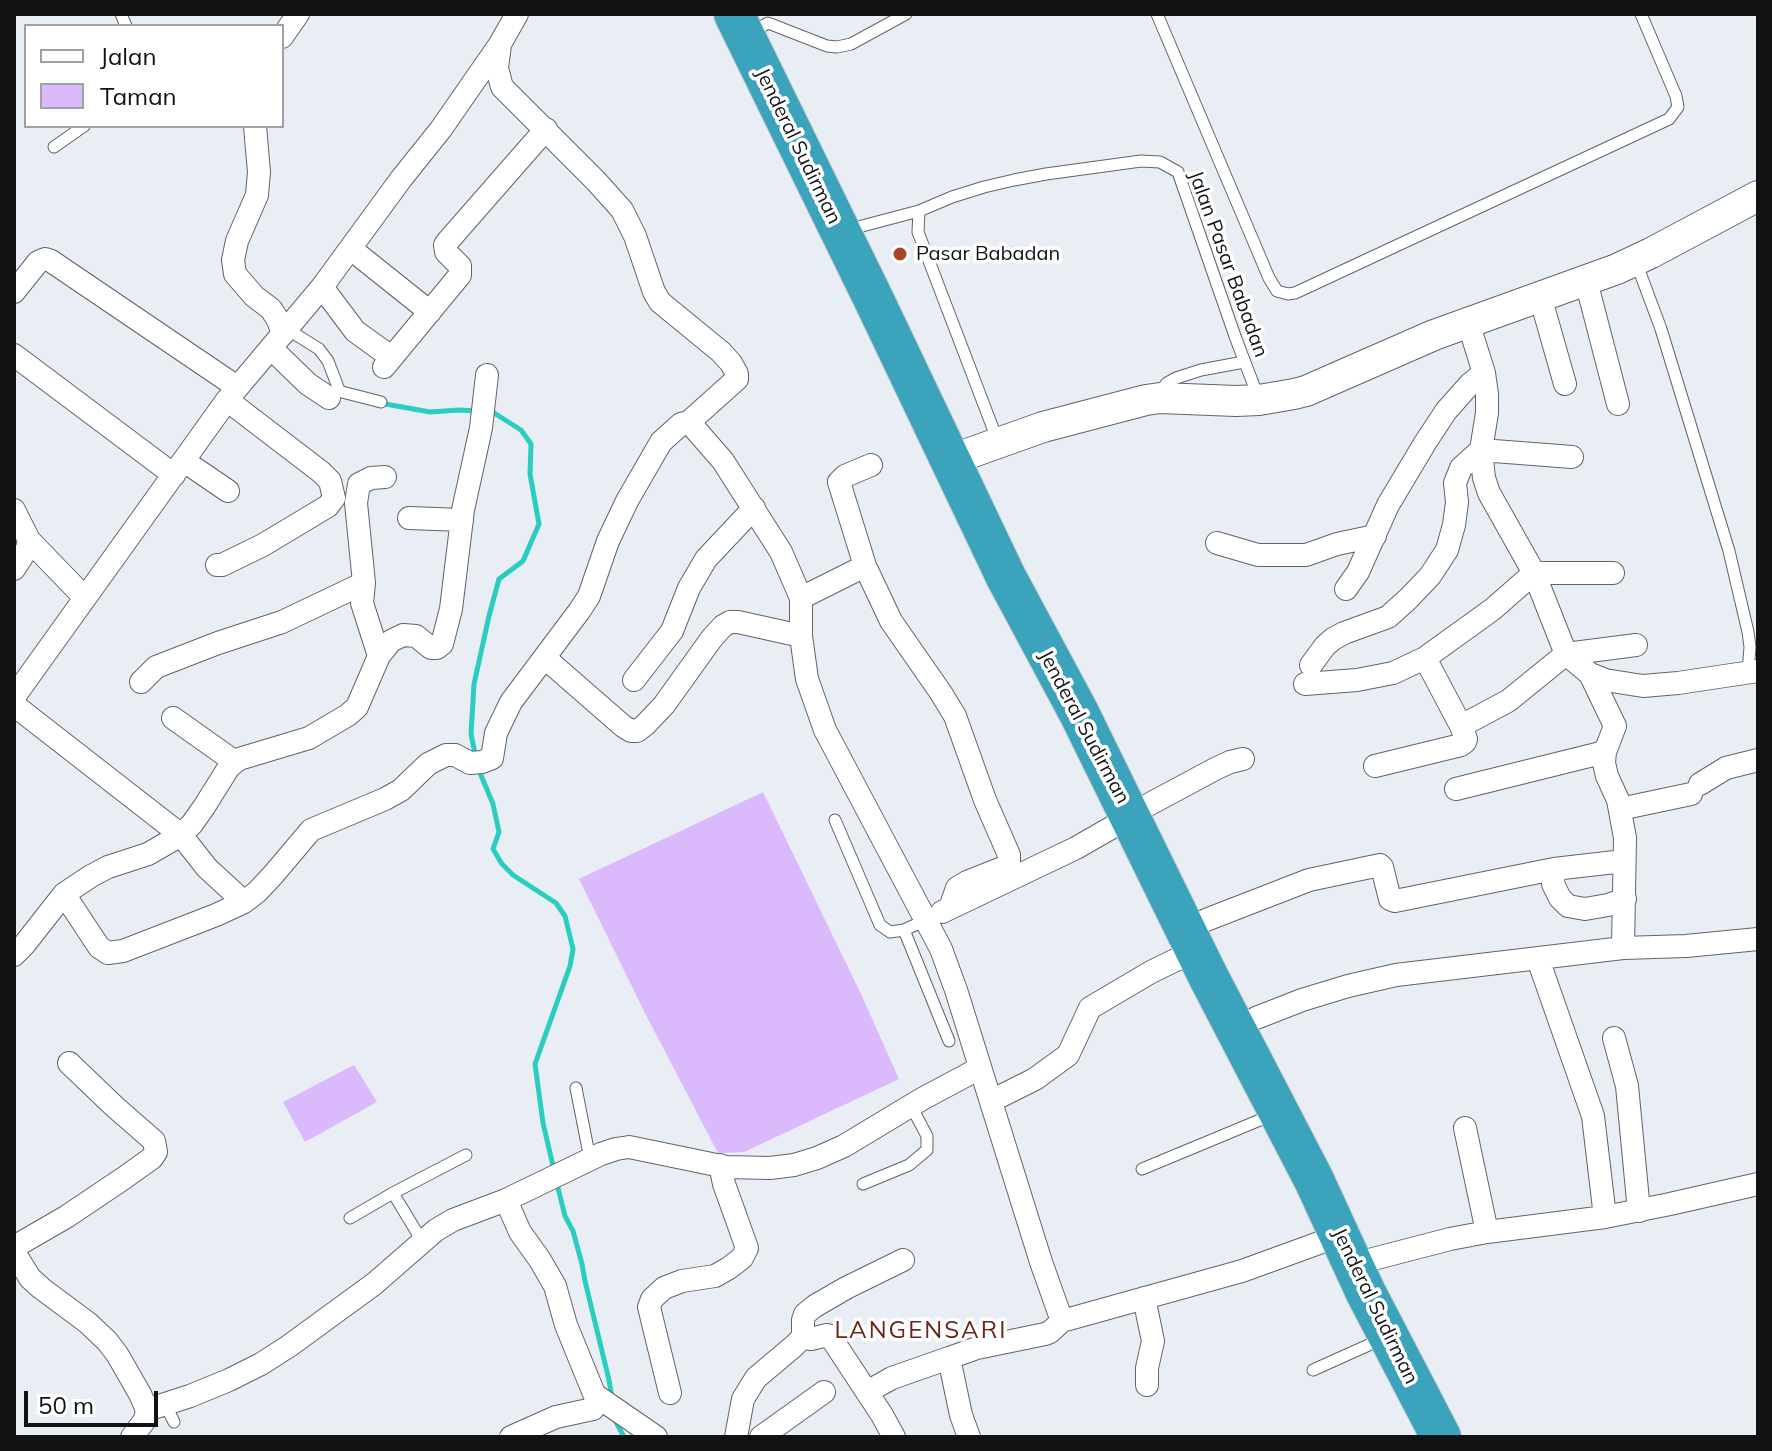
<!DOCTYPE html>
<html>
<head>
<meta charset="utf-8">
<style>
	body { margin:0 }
	#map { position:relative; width:1772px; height:1451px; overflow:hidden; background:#e8eef4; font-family:Mulish,sans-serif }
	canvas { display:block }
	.frame { position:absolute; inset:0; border:16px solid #101214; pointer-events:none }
	.legend { position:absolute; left:24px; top:24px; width:260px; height:104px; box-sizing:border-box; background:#fff; border:2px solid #9fa0a1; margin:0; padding:10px 14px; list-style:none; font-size:24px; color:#101214 }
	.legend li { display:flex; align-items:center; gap:16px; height:40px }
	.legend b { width:40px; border:2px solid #9fa0a1 }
	.scale { position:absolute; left:24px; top:1391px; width:134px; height:36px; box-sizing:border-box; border:4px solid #101214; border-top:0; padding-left:10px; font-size:24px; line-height:28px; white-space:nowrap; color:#101214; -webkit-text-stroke:6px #fff; paint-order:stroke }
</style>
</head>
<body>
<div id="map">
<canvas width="1772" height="1451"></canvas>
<div class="frame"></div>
<ul class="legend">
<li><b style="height:10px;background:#fff"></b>Jalan</li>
<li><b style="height:22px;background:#dab9fd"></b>Taman</li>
</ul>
<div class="scale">50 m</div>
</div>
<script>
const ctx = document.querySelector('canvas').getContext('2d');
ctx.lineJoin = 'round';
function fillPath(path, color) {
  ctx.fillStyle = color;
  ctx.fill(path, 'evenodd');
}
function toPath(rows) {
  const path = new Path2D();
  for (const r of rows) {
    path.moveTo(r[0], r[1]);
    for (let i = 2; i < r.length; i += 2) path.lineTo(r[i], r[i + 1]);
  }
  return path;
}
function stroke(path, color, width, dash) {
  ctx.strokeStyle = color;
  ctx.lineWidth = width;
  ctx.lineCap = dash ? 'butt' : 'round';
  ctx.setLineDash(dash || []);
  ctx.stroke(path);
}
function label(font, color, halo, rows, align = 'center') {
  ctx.font = font + ' Mulish,sans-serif';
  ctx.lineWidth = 7;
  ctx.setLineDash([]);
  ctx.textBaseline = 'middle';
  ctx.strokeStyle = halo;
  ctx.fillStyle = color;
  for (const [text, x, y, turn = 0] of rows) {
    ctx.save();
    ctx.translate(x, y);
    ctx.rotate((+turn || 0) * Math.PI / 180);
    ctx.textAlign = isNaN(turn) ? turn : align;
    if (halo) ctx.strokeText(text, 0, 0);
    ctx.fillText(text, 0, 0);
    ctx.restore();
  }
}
fillPath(toPath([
	[763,792,861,994,899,1079,744,1152,718,1153,646,1015,579,879],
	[354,1065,377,1102,305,1142,283,1102]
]), '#dab9fd');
stroke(toPath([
	[380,403,430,412,459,410,477,411],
	[476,758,471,734,474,684,489,616,499,579,523,561,539,524,530,474,531,444,521,430,491,411],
	[478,768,493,804,499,832,493,849,502,864,513,875,556,903,565,916,573,949,570,966,535,1064,543,1123,554,1170],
	[557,1184,565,1216,573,1231,582,1264,585,1281,609,1380,612,1398],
	[615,1420,624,1437]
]), '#2acdc0', 5);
const lane = toPath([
	[121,14,126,26],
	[1157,14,1269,278,1277,291,1288,294,1295,293,1669,119,1678,107,1676,96,1641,14],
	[752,32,768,23,827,46,837,47,851,44,906,14],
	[54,147,84,126],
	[919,211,918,232,997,439],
	[862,226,919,211,952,197,984,187,1014,180,1046,174,1141,161,1160,162,1178,172,1236,339,1259,399],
	[1636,262,1661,329,1729,551,1748,632,1750,647,1748,673],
	[287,329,319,349,328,361,339,390,342,392,381,402],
	[1161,396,1163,388,1167,383,1176,378,1201,370,1244,362],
	[835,820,880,925,890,932,904,930,926,920],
	[904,930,949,1041],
	[576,1088,590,1159],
	[1142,1169,1272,1115],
	[863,1184,909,1165,927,1150,927,1136,911,1106],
	[393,1193,422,1241],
	[350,1218,393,1193,466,1155],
	[1313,1370,1382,1339],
	[165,1404,174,1422]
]);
const street = toPath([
	[282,37,298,14],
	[500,45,497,68,502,87,596,181,622,210,635,236,654,292,660,302,721,352,731,363,737,374,737,379,689,422],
	[255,126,259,172,257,195,237,241,233,260,235,274,254,296,271,309,278,320,283,334],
	[351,249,430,312],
	[1586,281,1618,404],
	[322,287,355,331,391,357],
	[14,292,38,262,45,259,51,261,237,387],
	[1540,296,1565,384],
	[1468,322,1484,373,1487,394,1487,413,1481,450,1484,478,1489,493,1534,573,1566,654,1590,674,1605,680,1643,686,1678,683,1758,671],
	[270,349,278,355,308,384,329,398],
	[14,355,174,475],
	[384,367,460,275,460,266,446,252,445,245,448,241,546,129],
	[184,461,228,491],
	[871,465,845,476,839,482,865,566,891,621,941,693,955,716,985,800,1009,855,1009,861,1005,867,967,882,957,888,950,908],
	[14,510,29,540,85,598],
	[409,518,462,520],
	[1217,543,1258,555,1306,555,1337,544,1375,536],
	[217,565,222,565,263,545,328,506,334,498,330,481,321,472,227,400],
	[865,566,801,598,801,636,807,679,825,730,941,949,956,990,1041,1262,1062,1321,1242,1271,1319,1243,1339,1233],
	[14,569,27,549,29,540],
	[1346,589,1358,572,1388,505,1425,443,1446,411,1470,384,1484,373],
	[379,656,362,603,364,583,356,503,359,484,371,478,385,477],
	[545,658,623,726,631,731,637,731,645,725,664,705,712,638,723,626,730,622,738,622,801,636],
	[1311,665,1325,646,1333,639,1344,633,1388,617,1408,599,1430,576,1447,550,1454,525,1457,502,1455,483,1461,468,1481,450,1572,457],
	[1590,674,1615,726,1605,752,1604,763,1607,776,1618,800,1625,838,1623,948],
	[634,680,672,631,689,588,706,559,754,508],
	[141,682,156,667,218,643,282,622,364,583],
	[1305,684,1357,680,1393,673,1425,658,1493,609,1534,573,1613,573],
	[14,697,227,400,322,287,401,179,441,129,500,44,517,14],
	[14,705,181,835,207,868,244,902,257,892,273,875,311,830,385,799,401,790,428,764,446,755,455,755,470,763,482,762,492,758,496,733,511,702,580,610,589,596,608,541,627,501,661,442,681,424,689,422,723,461,781,552,801,598],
	[173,718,235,762],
	[1461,726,1508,701,1566,654,1636,645],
	[1375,766,1461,745,1465,742,1466,739,1461,726,1425,658],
	[1700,784,1726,768,1758,760],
	[1456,789,1605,752],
	[1148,805,1215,769,1230,762,1243,759],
	[1620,809,1691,794],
	[1554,869,1624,861],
	[64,894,99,947,108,953,123,951,216,915,244,902],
	[942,912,1076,848,1130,817],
	[1206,920,1309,880,1380,865,1382,867,1390,899,1395,901,1554,869,1553,884,1560,898,1568,906,1585,909,1608,905,1625,899],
	[14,955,24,945,64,894,91,876,108,867,148,854,181,835,192,824,204,807,229,767,239,759,309,738,348,715,357,707,379,656,391,641,403,635,416,636,431,648,437,648,442,644,451,609,463,510,481,428,487,375],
	[1538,959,1593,1116,1605,1217],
	[1256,1018,1302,1000,1348,986,1396,975,1623,948,1686,946,1758,939],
	[1614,1038,1627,1086,1639,1211],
	[991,1101,1035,1079,1068,1055,1090,1008,1151,972,1196,950],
	[1465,1128,1487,1232],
	[506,1200,520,1232,540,1260,555,1286,566,1325,597,1401,593,1409,556,1417,511,1437],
	[14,1247,66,1217,124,1178,152,1158,156,1152,154,1141,115,1107,69,1063],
	[14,1252,30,1278,41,1288,88,1323,107,1341,117,1354,140,1394,147,1410,145,1420,132,1437],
	[1373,1259,1450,1239,1487,1232,1605,1217,1670,1204,1758,1184],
	[1144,1298,1153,1341,1147,1368,1147,1385],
	[803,1337,811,1339,827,1335,830,1336,882,1415,894,1437],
	[867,1392,892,1378,949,1358],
	[670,1393,649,1307,652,1299,664,1288,682,1281,715,1276,729,1268,742,1258,747,1248,724,1184,720,1165],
	[595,1395,656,1437],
	[147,1410,190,1396,229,1380,261,1364,289,1346,374,1284,436,1230,453,1220,506,1200,601,1154,616,1149,629,1147,726,1167,770,1168,794,1165,817,1158,844,1146,922,1099,980,1068],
	[736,1437,743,1399,756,1378,794,1346,803,1337,803,1320,805,1314,815,1306,846,1288,903,1260],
	[761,1437,824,1392],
	[969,1437,961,1415,949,1358,977,1348,1045,1334,1050,1332,1062,1321]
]);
const secondary = toPath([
	[970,453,1043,427,1146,400,1160,398,1236,401,1259,400,1294,394,1306,391,1434,335,1617,269,1651,253,1758,196]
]);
const highway = toPath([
	[734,14,874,300,1006,577,1079,713,1208,976,1314,1180,1365,1291,1441,1437]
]);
stroke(lane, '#5f6469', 13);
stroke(street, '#5f6469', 24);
stroke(secondary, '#5f6469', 32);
stroke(highway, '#cacbcb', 42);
stroke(lane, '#fff', 11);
stroke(street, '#fff', 22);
stroke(secondary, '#fff', 30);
stroke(highway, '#3ba3bb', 40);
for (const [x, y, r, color] of [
	[900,254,8,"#ab4325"]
]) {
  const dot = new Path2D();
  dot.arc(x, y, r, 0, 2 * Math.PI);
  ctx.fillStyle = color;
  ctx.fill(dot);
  stroke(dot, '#fff', 3);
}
label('20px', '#101214', '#fff', [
	["Jenderal Sudirman",798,146,64],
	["Jalan Pasar Babadan",1228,264,70],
	["Jenderal Sudirman",1084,727,62],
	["Jenderal Sudirman",1375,1306,64]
]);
label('20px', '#101214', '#fff', [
	["Pasar Babadan",916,254]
], 'left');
ctx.letterSpacing = '2px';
label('24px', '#6a2715', '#fff', [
	["LANGENSARI",921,1331]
]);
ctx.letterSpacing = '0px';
</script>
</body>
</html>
